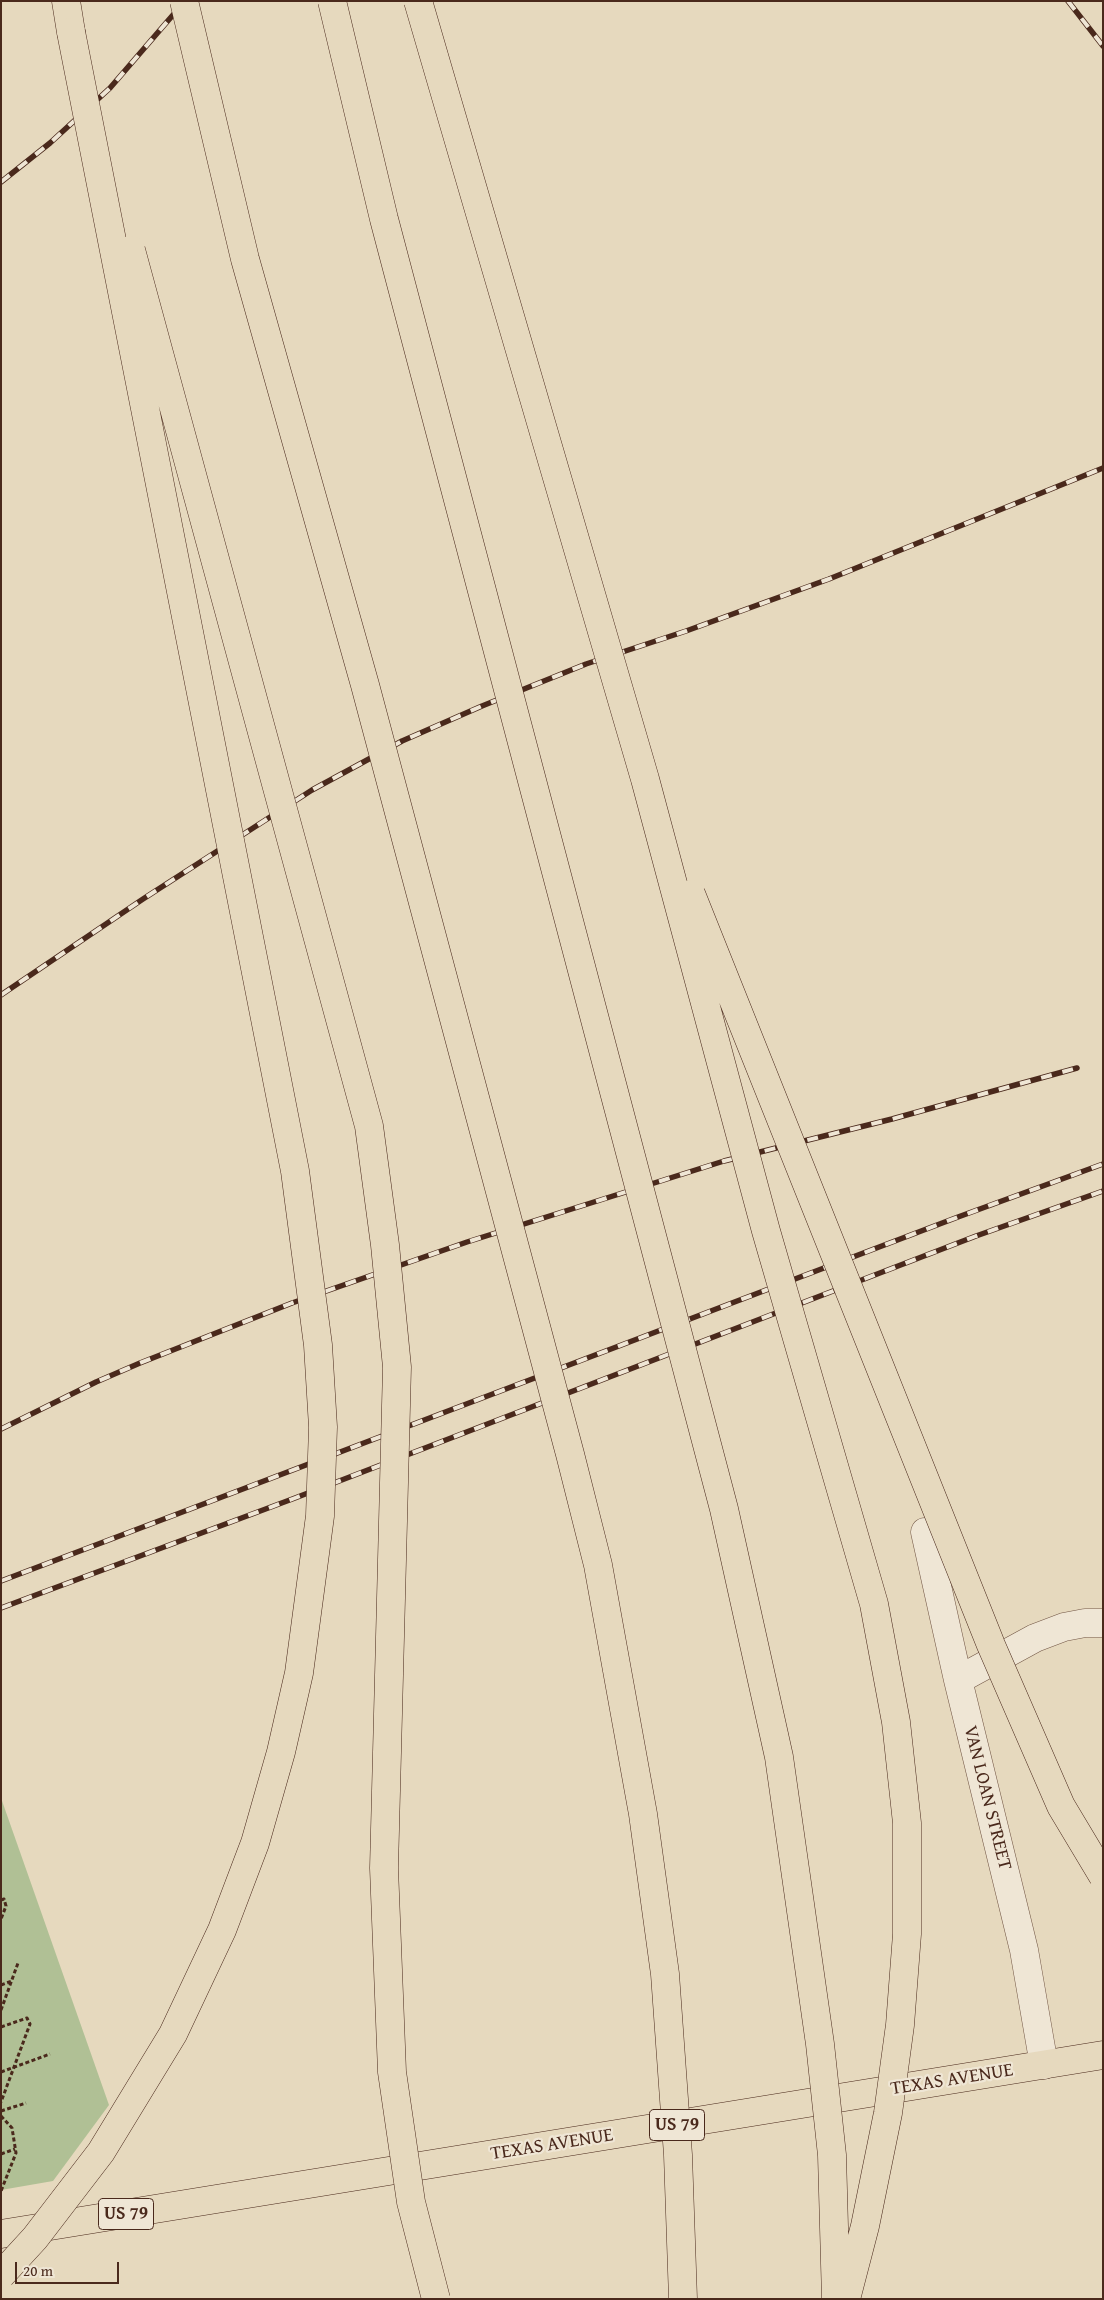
<!DOCTYPE html>
<html>
<head>
<meta charset="utf-8">
<style>
	body { margin:0 }
	#map { position:relative; width:1104px; height:2300px; overflow:hidden; background:#e6d9be; font-family:"Gentium Book Plus",serif }
	canvas { display:block }
	.frame { position:absolute; inset:0; border:2px solid #4a291c; pointer-events:none }
	.scale { position:absolute; left:15px; top:2262px; width:104px; height:22px; box-sizing:border-box; border:2px solid #4a291c; border-top:0; padding-left:6px; font-size:15px; line-height:18px; white-space:nowrap; color:#4a291c; -webkit-text-stroke:4px #efe6d5; paint-order:stroke }
</style>
</head>
<body>
<div id="map">
<canvas width="1104" height="2300"></canvas>
<div class="frame"></div>
<div class="scale">20 m</div>
</div>
<script>
const ctx = document.querySelector('canvas').getContext('2d');
ctx.lineJoin = 'round';
function fillPath(path, color) {
  ctx.fillStyle = color;
  ctx.fill(path, 'evenodd');
}
function toPath(rows) {
  const path = new Path2D();
  for (const r of rows) {
    path.moveTo(r[0], r[1]);
    for (let i = 2; i < r.length; i += 2) path.lineTo(r[i], r[i + 1]);
  }
  return path;
}
function stroke(path, color, width, dash) {
  ctx.strokeStyle = color;
  ctx.lineWidth = width;
  ctx.lineCap = dash ? 'butt' : 'round';
  ctx.setLineDash(dash || []);
  ctx.stroke(path);
}
function label(font, color, halo, rows, align = 'center') {
  ctx.font = font + ' "Gentium Book Plus",serif';
  ctx.lineWidth = 4.5;
  ctx.setLineDash([]);
  ctx.textBaseline = 'middle';
  ctx.strokeStyle = halo;
  ctx.fillStyle = color;
  for (const [text, x, y, turn = 0] of rows) {
    ctx.save();
    ctx.translate(x, y);
    ctx.rotate((+turn || 0) * Math.PI / 180);
    ctx.textAlign = isNaN(turn) ? turn : align;
    if (halo) ctx.strokeText(text, 0, 0);
    ctx.fillText(text, 0, 0);
    ctx.restore();
  }
}
fillPath(toPath([
	[1,1798,109,2105,53,2181,1,2190]
]), '#b0c095');
const minor = toPath([
	[925,1532,958,1680,1024,1950,1044,2065],
	[958,1680,1035,1638,1064,1627,1085,1623,1103,1623]
]);
const major = toPath([
	[1,2234,1103,2055]
]);
const highway = toPath([
	[66,1,71,32]
]);
stroke(minor, '#715544', 29);
stroke(major, '#4a291c', 29);
stroke(highway, '#4a291c', 29);
stroke(toPath([
	[1,1900,4,1899,6,1906,1,1919],
	[1,1985,12,1981],
	[1,2010,18,1963],
	[1,2027,27,2018,30,2024,1,2102],
	[1,2072,50,2054],
	[1,2111,26,2103],
	[1,2116,12,2128,16,2153,1,2191],
	[1,2154,15,2149]
]), '#4a291c', 3, [4, 2.5]);
stroke(minor, '#efe6d5', 28);
stroke(major, '#e6d9be', 28);
stroke(highway, '#e6d9be', 28);
const rail = toPath([
	[1068,1,1103,46],
	[1,182,50,143,110,88,185,1],
	[1,995,143,899,312,790,402,741,482,706,586,664,686,631,829,579,1103,468],
	[1,1429,96,1382,140,1363,292,1303,467,1242,724,1161,892,1119,1077,1068],
	[1,1581,958,1217,1103,1164],
	[1,1608,295,1498,976,1236,1103,1191]
]);
stroke(rail, '#4a291c', 5.5);
stroke(rail, '#efe6d5', 4, [11]);
const highwayBridge = toPath([
	[184,1,245,259,365,685,570,1454,598,1565,643,1814,665,1974,678,2155,683,2299],
	[332,1,384,219,724,1509,779,1757,820,2044,832,2155,836,2299],
	[418,1,645,779,766,1231,874,1604,896,1722,907,1823,907,1934,900,2025,888,2113,865,2226,846,2299],
	[131,250,369,1126,385,1245,397,1367,384,1868,392,2072,411,2202,436,2299],
	[691,894,991,1645,1061,1806,1103,1876],
	[1,2275,35,2238,101,2152,173,2034,222,1930,255,1843,281,1752,299,1673,320,1516,323,1427,318,1345,295,1171,71,32]
]);
stroke(highwayBridge, '#4a291c', 29, []);
stroke(highwayBridge, '#e6d9be', 28);
for (const [x, y, w] of [
	[677,2125,55],
	[126,2214,55]
]) {
  const box = new Path2D();
  box.roundRect(x - w / 2, y - 15.5, w, 31, 4);
  ctx.fillStyle = '#efe6d5';
  ctx.fill(box);
  stroke(box, '#4a291c', 1);
}
label('bold 18px', '#4a291c', null, [
	["US 79",677,2125],
	["US 79",126,2214]
]);
label('19px', '#4a291c', '#efe6d5', [
	["VAN LOAN STREET",987,1798,76],
	["TEXAS AVENUE",952,2080,-9],
	["TEXAS AVENUE",552,2145,-9]
]);
</script>
</body>
</html>
